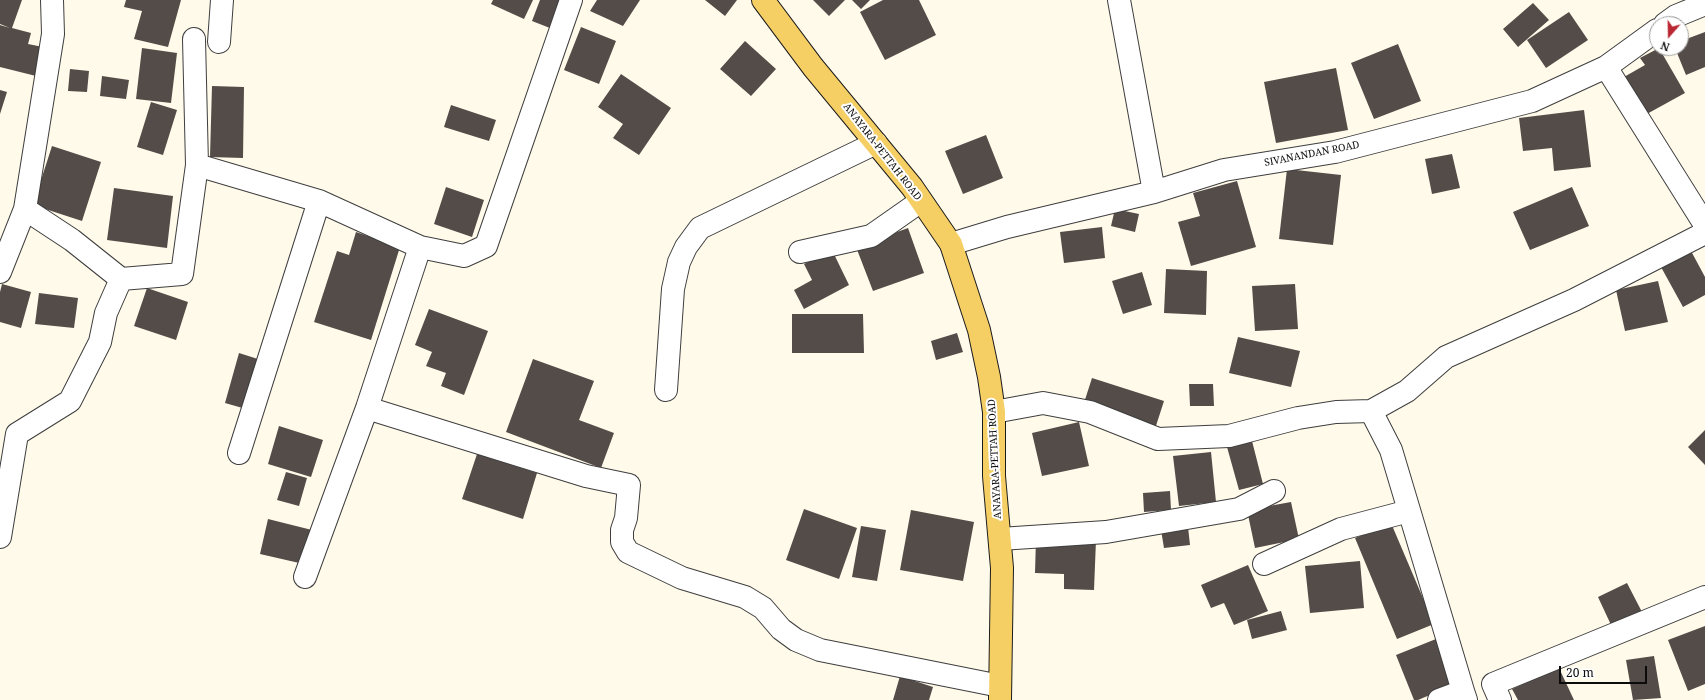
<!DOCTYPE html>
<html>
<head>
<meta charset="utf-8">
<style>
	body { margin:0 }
	#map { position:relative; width:1705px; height:700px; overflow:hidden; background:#fffaea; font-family:"Noto Serif",serif }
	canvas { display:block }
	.north { position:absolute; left:1649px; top:16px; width:40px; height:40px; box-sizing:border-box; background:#fff; border:1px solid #9d9d9d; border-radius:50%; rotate:200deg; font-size:11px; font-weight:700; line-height:16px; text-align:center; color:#0b0b0b }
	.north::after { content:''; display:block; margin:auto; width:14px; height:18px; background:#b82732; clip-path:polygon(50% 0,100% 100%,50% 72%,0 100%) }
	.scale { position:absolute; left:1559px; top:666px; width:88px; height:18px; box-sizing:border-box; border:2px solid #0b0b0b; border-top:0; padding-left:5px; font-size:12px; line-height:14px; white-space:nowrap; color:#0b0b0b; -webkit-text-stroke:3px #fff; paint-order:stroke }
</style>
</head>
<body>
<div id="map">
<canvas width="1705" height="700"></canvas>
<div class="north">N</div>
<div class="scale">20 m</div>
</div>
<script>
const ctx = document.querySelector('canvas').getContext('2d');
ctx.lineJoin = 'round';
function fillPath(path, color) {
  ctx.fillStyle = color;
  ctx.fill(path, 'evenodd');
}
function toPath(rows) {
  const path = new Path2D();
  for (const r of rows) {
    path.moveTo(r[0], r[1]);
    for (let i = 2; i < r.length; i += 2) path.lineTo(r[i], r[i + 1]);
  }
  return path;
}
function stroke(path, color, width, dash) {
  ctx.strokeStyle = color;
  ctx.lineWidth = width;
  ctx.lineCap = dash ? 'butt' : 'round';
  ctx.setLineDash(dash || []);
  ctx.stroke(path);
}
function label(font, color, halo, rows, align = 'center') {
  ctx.font = font + ' "Noto Serif",serif';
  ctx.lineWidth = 4;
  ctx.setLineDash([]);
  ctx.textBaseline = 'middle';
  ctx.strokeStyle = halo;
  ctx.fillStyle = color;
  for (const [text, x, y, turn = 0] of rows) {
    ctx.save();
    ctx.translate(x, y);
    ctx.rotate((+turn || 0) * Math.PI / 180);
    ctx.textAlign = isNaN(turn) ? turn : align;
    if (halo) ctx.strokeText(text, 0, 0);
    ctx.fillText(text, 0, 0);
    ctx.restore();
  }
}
fillPath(toPath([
	[0,0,22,0,12,28,31,33,28,44,43,47,36,76,0,67,0,25,10,28,0,24],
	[126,0,181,0,168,47,134,39,142,11,124,7],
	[493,0,533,0,524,19,491,4],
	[540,0,568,0,555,30,532,21],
	[597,0,640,0,623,26,590,11],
	[705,0,737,0,725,16],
	[813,0,845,0,829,16],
	[852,0,870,0,861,9],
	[883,0,919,0,936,35,885,60,860,12],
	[1533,3,1549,20,1518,47,1503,29],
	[1569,12,1588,40,1546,68,1527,40],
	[581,27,616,41,599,84,564,70],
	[1705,32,1705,67,1686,75,1675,48,1681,48,1681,41],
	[745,41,776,69,751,96,720,69],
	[1398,44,1421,101,1374,119,1351,63],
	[142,48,177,53,171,103,136,99],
	[1659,48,1685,93,1645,115,1624,77,1645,65,1640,58],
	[1336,68,1348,130,1276,143,1264,82],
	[70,69,89,71,87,92,68,91],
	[621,74,671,108,639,155,613,138,623,124,598,107],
	[102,76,129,80,126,99,100,96],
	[212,86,244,87,243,158,210,157],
	[0,90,7,92,0,114],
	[151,102,177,110,163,155,137,147],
	[451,105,496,120,489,141,444,127],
	[1584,110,1591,167,1554,171,1552,148,1523,151,1519,118],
	[986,135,1003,178,963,194,945,151],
	[52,146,101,162,82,221,33,205],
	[1452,154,1460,188,1432,194,1425,159],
	[1287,169,1341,175,1333,245,1279,239],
	[1237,181,1256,247,1191,266,1178,222,1200,216,1193,193],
	[446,187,484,200,472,237,434,224],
	[1572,187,1589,226,1530,250,1513,212],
	[114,188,173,196,167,248,107,240],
	[1115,209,1139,214,1135,232,1111,226],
	[1102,227,1105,258,1064,263,1060,232],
	[908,228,924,273,873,291,856,247],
	[356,232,400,247,371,340,314,322,337,251,349,255],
	[832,250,849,285,804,309,794,290,812,280,804,264],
	[1691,251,1705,277,1705,295,1683,307,1661,267],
	[1166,269,1207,271,1206,315,1164,313],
	[1142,272,1152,305,1123,314,1112,281],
	[1658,281,1668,322,1625,331,1616,290],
	[2,284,31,292,21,328,0,322,0,292],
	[1295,284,1298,329,1255,331,1252,286],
	[147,288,188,302,176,340,134,326],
	[39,293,78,298,74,328,35,324],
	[429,309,488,331,464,395,441,386,446,373,426,366,432,352,415,345],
	[792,314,863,314,864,353,792,353],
	[957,333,963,352,936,360,931,341],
	[1238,337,1300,351,1291,387,1229,373],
	[239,353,261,360,246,409,225,403],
	[533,359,594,381,579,420,614,433,601,468,506,432],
	[1092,378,1164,401,1154,432,1082,409],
	[1189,384,1213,384,1214,406,1190,406],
	[1079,422,1089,466,1042,476,1032,433],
	[279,426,323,440,311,477,268,464],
	[1705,430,1705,465,1688,447],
	[1252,441,1263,484,1239,490,1227,447],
	[1211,452,1216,502,1179,506,1173,456],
	[477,454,537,473,523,519,462,499],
	[286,472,307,478,299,506,277,500],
	[1170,491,1171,510,1144,512,1143,493],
	[1291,502,1299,539,1255,548,1247,510],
	[804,509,857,528,839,579,786,560],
	[911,510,974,522,963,581,900,570],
	[268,519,316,531,308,565,260,554],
	[1391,523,1434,624,1397,639,1355,538],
	[861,526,886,530,877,581,852,577],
	[1188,527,1190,545,1164,548,1161,530],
	[1036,538,1096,540,1094,590,1064,589,1064,574,1035,573],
	[1360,561,1364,608,1310,613,1305,566],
	[1248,565,1268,611,1234,625,1224,603,1211,608,1201,585],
	[1627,583,1642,612,1612,627,1598,597],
	[1281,611,1287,630,1252,639,1247,620],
	[1705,626,1705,684,1688,691,1668,640],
	[1436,639,1456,684,1418,700,1414,700,1396,655],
	[1654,656,1661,698,1633,700,1626,660],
	[1559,668,1574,700,1518,700,1512,689],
	[900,676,933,687,929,700,893,700]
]), '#544c48');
const minor = toPath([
	[1119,0,1154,192],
	[1665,24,1676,16,1705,4],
	[194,39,197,165],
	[219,42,222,0],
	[1606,67,1705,225],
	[25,209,72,240,121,279],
	[951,244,1007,227,1154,192,1224,170,1335,152,1532,101,1606,67,1657,30],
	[800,252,871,236,921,201],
	[0,272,25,209,53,34,52,0],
	[666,390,673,289,679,262,686,247,700,228,876,143],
	[367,408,586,476,629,485,626,518,622,530,622,542,628,552,682,578,745,597,763,608,781,629,796,640,820,650,1000,686],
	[1371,411,1407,391,1446,357,1574,300,1705,233],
	[994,412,1043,403,1090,412,1158,439,1229,436,1298,418,1336,412,1371,411,1391,450,1463,691],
	[239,453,319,201],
	[0,537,17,434,70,401,100,342,106,313,121,279,182,274,197,165,319,201,420,247,464,256,486,246,571,0],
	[1000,539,1106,532,1239,509,1274,491],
	[1264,564,1341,529,1409,511],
	[305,577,367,408,420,247],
	[1439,700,1463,691,1466,700],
	[1500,700,1493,684,1705,597]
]);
const major = toPath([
	[763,0,813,67,912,187,951,244,979,330,989,377,994,412,994,476,1002,568,1000,700]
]);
stroke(minor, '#3e3e3e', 24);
stroke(major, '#1c1c1c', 24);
stroke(minor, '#fff', 22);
stroke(major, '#f5ce64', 22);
label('10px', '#0b0b0b', '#fff', [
	["ANAYARA-PETTAH ROAD",882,152,52],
	["SIVANANDAN ROAD",1312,154,-11],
	["ANAYARA-PETTAH ROAD",995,459,-93]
]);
</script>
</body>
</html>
